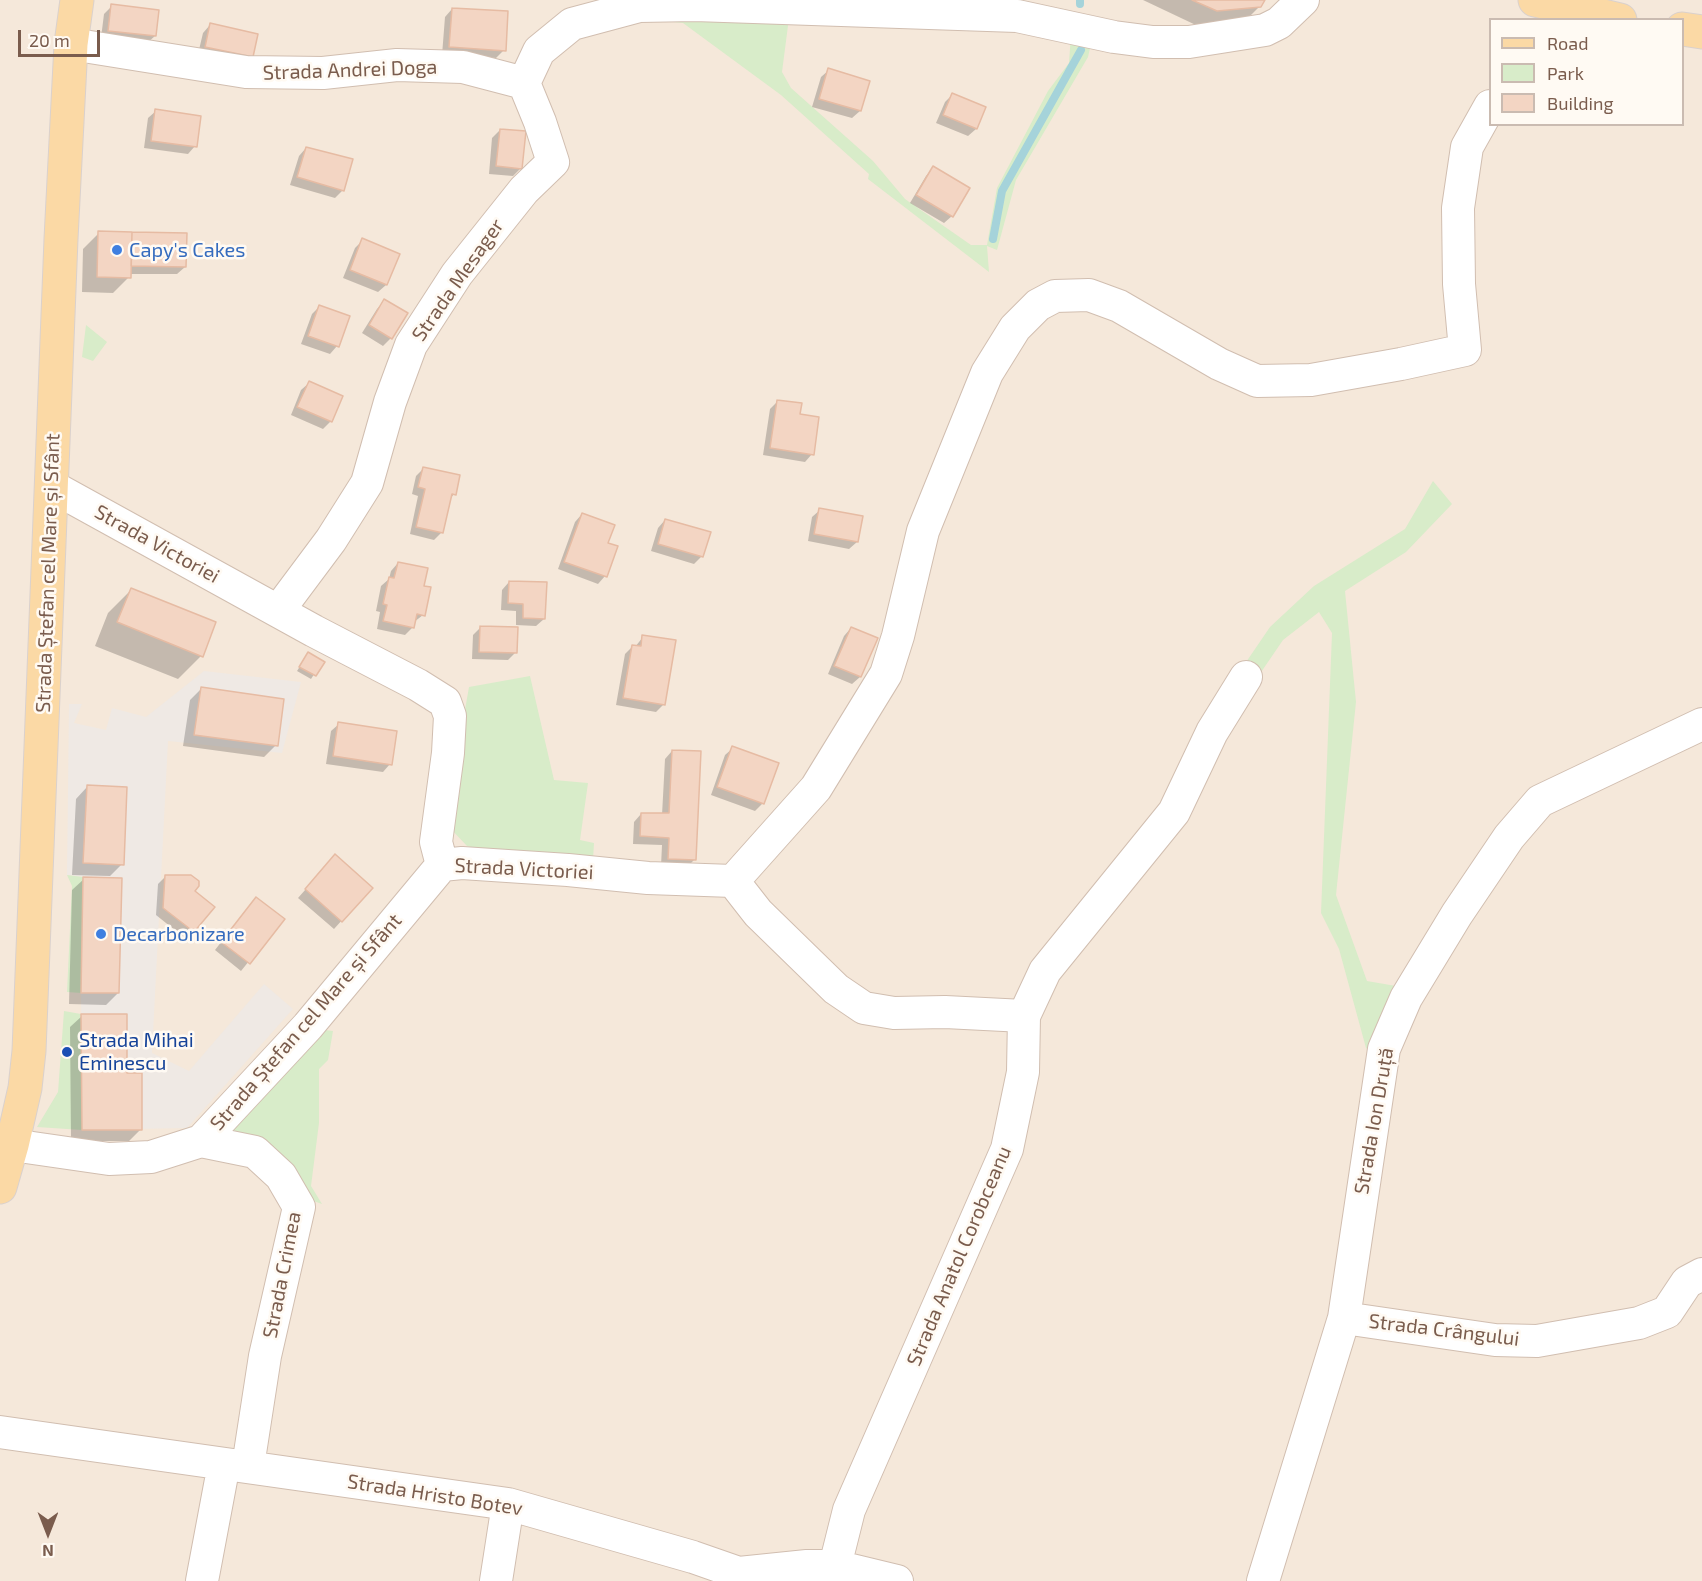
<!DOCTYPE html>
<html>
<head>
<meta charset="utf-8">
<style>
	body { margin:0 }
	#map { position:relative; width:1702px; height:1581px; overflow:hidden; background:#fdf6ec; font-family:"Exo 2",sans-serif }
	canvas { display:block }
	.legend { position:absolute; left:1489px; top:18px; width:195px; height:108px; box-sizing:border-box; background:#fffaf3; border:2px solid #cabbb1; margin:0; padding:8px 10px; list-style:none; font-size:18px; color:#7a5c4d }
	.legend li { display:flex; align-items:center; gap:12px; height:30px }
	.legend b { width:30px; border:2px solid #cabbb1 }
	.north { position:absolute; left:18px; top:1503px; width:60px; height:60px; -webkit-text-stroke:4px #fffaf3; paint-order:stroke; rotate:180deg; font-size:16px; font-weight:700; line-height:24px; text-align:center; color:#7a5c4d }
	.north::after { content:''; display:block; margin:auto; width:21px; height:27px; background:#7a5c4d; clip-path:polygon(50% 0,100% 100%,50% 72%,0 100%) }
	.scale { position:absolute; left:18px; top:30px; width:82px; height:27px; box-sizing:border-box; border:3px solid #7a5c4d; border-top:0; padding-left:8px; font-size:18px; line-height:21px; white-space:nowrap; color:#7a5c4d; -webkit-text-stroke:4px #fffaf3; paint-order:stroke }
</style>
</head>
<body>
<div id="map">
<canvas width="1702" height="1581"></canvas>
<ul class="legend">
<li><b style="height:8px;background:#fbd9a5"></b>Road</li>
<li><b style="height:16px;background:#d8ecc9"></b>Park</li>
<li><b style="height:16px;background:#f3d5c3"></b>Building</li>
</ul>
<div class="north">N</div>
<div class="scale">20 m</div>
</div>
<script>
const ctx = document.querySelector('canvas').getContext('2d');
ctx.lineJoin = 'round';
function fillPath(path, color) {
  ctx.fillStyle = color;
  ctx.fill(path, 'evenodd');
}
function toPath(rows) {
  const path = new Path2D();
  for (const r of rows) {
    path.moveTo(r[0], r[1]);
    for (let i = 2; i < r.length; i += 2) path.lineTo(r[i], r[i + 1]);
  }
  return path;
}
function stroke(path, color, width, dash) {
  ctx.strokeStyle = color;
  ctx.lineWidth = width;
  ctx.lineCap = dash ? 'butt' : 'round';
  ctx.setLineDash(dash || []);
  ctx.stroke(path);
}
function label(font, color, halo, rows, align = 'center') {
  ctx.font = font + ' "Exo 2",sans-serif';
  ctx.lineWidth = 5;
  ctx.setLineDash([]);
  ctx.textBaseline = 'middle';
  ctx.strokeStyle = halo;
  ctx.fillStyle = color;
  for (const [text, x, y, turn = 0] of rows) {
    ctx.save();
    ctx.translate(x, y);
    ctx.rotate((+turn || 0) * Math.PI / 180);
    ctx.textAlign = isNaN(turn) ? turn : align;
    if (halo) ctx.strokeText(text, 0, 0);
    ctx.fillText(text, 0, 0);
    ctx.restore();
  }
}
fillPath(toPath([
	[0,0,1702,0,1702,1581,0,1581],
	[1490,20,1682,20,1682,124,1490,124]
]), '#f5e8da');
fillPath(toPath([
	[204,671,301,682,282,753,168,741,152,1053,189,1071,264,984,293,1009,187,1128,82,1130,81,993,83,877,67,875,69,704,82,704,74,723,106,730,112,708,146,717]
]), '#efe9e4');
fillPath(toPath([
	[789,18,782,72,791,88,873,161,905,199,971,245,987,245,997,188,1048,91,1069,63,1071,34,1092,40,1088,57,1016,180,997,250,987,246,989,272,868,179,869,174,781,95,683,23,644,19],
	[86,325,107,342,93,361,82,357],
	[1433,481,1452,504,1406,552,1345,591,1356,702,1336,895,1367,981,1396,986,1374,1053,1366,1048,1339,949,1321,913,1332,633,1319,612,1283,640,1255,681,1240,671,1270,627,1314,586,1405,529],
	[530,676,554,780,588,783,580,840,594,843,593,860,516,859,467,846,450,828,448,806,469,687],
	[67,875,83,877,81,993,67,992,72,886],
	[64,1011,81,1014,82,1130,37,1127,58,1092],
	[317,1029,333,1031,328,1060,319,1069,319,1123,311,1186,322,1204,302,1197,225,1134]
]), '#d8ecc9');
fillPath(toPath([
	[1143,0,1263,0,1260,6,1244,22,1200,27],
	[112,6,155,36,147,43,101,38,104,14],
	[452,9,504,50,496,58,442,55,445,17],
	[210,25,252,56,244,64,198,54,203,33],
	[829,70,868,82,860,111,852,118,812,107,821,77],
	[953,94,984,108,976,129,968,136,936,123,945,102],
	[156,111,195,146,188,154,144,148,148,118],
	[500,130,521,168,513,176,489,174,492,138],
	[306,148,343,190,335,198,290,185,299,156],
	[933,168,952,216,944,223,910,203,926,176],
	[99,233,185,267,177,274,129,274,129,277,113,293,82,292,83,249],
	[363,240,386,285,378,292,343,278,355,248],
	[384,301,391,338,383,346,362,333,377,309],
	[320,306,337,346,330,354,301,344,312,314],
	[309,383,331,421,323,429,291,415,301,390],
	[778,401,799,416,812,454,805,462,763,455,770,409],
	[424,468,454,494,450,499,442,532,434,540,410,534,418,496,412,494,416,476],
	[820,510,857,542,849,549,808,541,812,517],
	[582,514,606,544,605,576,598,584,558,569,575,522],
	[665,520,702,556,694,564,651,551,658,528],
	[398,563,423,587,423,615,414,622,413,627,405,635,377,629,380,612,376,611,381,586,389,579,391,571],
	[509,582,544,619,536,626,516,625,516,611,501,610,502,590],
	[131,590,201,656,178,679,95,646,108,613],
	[481,627,516,652,508,660,472,659,473,635],
	[851,628,860,677,852,684,828,674,844,636],
	[643,637,664,704,656,712,616,705,625,654,633,646,635,647],
	[308,654,322,662,311,679,297,671],
	[201,689,276,745,264,757,183,746,190,700],
	[339,724,390,764,383,772,326,764,331,731],
	[733,748,763,803,755,811,711,795,725,755],
	[672,751,695,859,687,867,661,866,662,845,633,844,634,822,641,814,662,815,665,759],
	[87,787,122,864,110,876,72,875,76,799],
	[328,864,371,888,334,929,298,898],
	[166,876,213,907,186,939,156,915,158,884],
	[84,879,118,993,106,1005,69,1004,72,890],
	[249,906,283,919,241,971,215,950],
	[82,1016,125,1074,141,1129,129,1141,71,1141,70,1027]
]), '#0003');
stroke(toPath([
	[1080,0,1080,4],
	[993,239,1002,191,1081,50]
]), '#a5d3da', 8);
const building = toPath([
	[1192,0,1265,0,1261,7,1217,11,1192,0],
	[111,4,159,10,156,36,108,31,111,4],
	[452,8,508,11,506,51,449,47,452,8],
	[210,23,258,34,253,57,205,47,210,23],
	[828,68,870,81,861,111,819,99,828,68],
	[952,93,986,107,977,129,943,115,952,93],
	[155,109,201,116,197,147,151,141,155,109],
	[500,129,526,131,522,169,496,166,500,129],
	[306,147,353,159,344,191,297,177,306,147],
	[933,166,970,188,953,217,916,195,933,166],
	[98,231,132,232,131,278,97,277,98,231],
	[132,232,187,233,186,267,131,266,132,232],
	[362,238,400,254,387,285,350,270,362,238],
	[384,299,408,313,392,339,369,325,384,299],
	[319,305,350,316,339,347,308,336,319,305],
	[309,381,343,396,332,422,297,407,309,381],
	[777,400,802,403,800,414,819,417,814,455,770,448,777,400],
	[423,467,460,475,456,495,452,494,443,533,416,527,425,489,418,487,423,467],
	[819,508,863,516,858,542,814,534,819,508],
	[582,513,615,525,608,543,618,546,607,577,564,562,582,513],
	[665,519,711,532,703,557,658,544,665,519],
	[398,562,428,568,424,586,431,587,425,616,417,614,414,628,383,621,387,605,383,604,389,577,394,578,398,562],
	[509,581,547,582,545,619,523,618,523,604,508,603,509,581],
	[131,588,216,622,203,657,117,622,131,588],
	[480,626,518,627,517,653,479,652,480,626],
	[851,627,878,638,861,677,834,666,851,627],
	[642,635,676,640,665,705,623,698,632,645,641,646,642,635],
	[308,652,325,662,316,676,299,667,308,652],
	[201,687,284,699,278,746,194,735,201,687],
	[338,722,397,731,392,765,333,756,338,722],
	[732,746,779,763,764,804,717,787,732,746],
	[672,750,701,751,696,860,668,859,669,838,640,836,641,813,669,813,672,750],
	[87,785,127,787,124,865,83,863,87,785],
	[335,854,373,888,342,922,305,889,335,854],
	[165,875,191,875,199,881,199,886,195,891,215,907,194,932,163,908,165,875],
	[83,877,122,878,119,993,81,993,83,877],
	[256,897,285,919,250,964,221,942,256,897],
	[81,1014,127,1014,127,1073,142,1073,142,1130,82,1130,81,1014]
]);
fillPath(building, '#f3d5c3');
stroke(building, '#e6bba3', 1.5);
const minor = toPath([
	[71,44,246,72,323,73,397,65,463,67,524,83],
	[524,83,539,51,572,24,639,6,695,5,1017,16,1114,37,1153,42,1189,42,1265,30,1279,23,1303,0],
	[51,486,314,631,418,685,445,702,450,716,448,753,436,842,442,865],
	[278,611,331,540,367,483,390,402,411,345,457,274,524,190,553,162,540,122,524,83],
	[442,865,462,863,568,870,648,878,733,881],
	[733,881,816,788,886,674,898,636,923,531,987,373,1015,328,1038,305,1055,296,1089,295,1119,306,1219,364,1257,381,1311,380,1401,364,1465,350,1459,284,1458,208,1467,147,1490,106],
	[733,881,758,913,836,989,864,1008,894,1013,945,1012,1024,1016],
	[201,1141,255,1152,281,1176,299,1207,265,1356,248,1466],
	[12,1145,109,1159,151,1157,201,1141,308,1026,442,865],
	[1344,1318,1495,1340,1537,1341,1639,1323,1667,1312,1687,1282,1702,1274],
	[0,1432,508,1504,693,1557,739,1573,807,1566,835,1566,897,1581],
	[835,1566,849,1510,1007,1149,1023,1072,1024,1016,1045,971,1174,812,1212,732,1246,677],
	[202,1581,224,1464],
	[496,1581,508,1504],
	[1263,1581,1344,1318,1384,1049,1406,998,1457,914,1509,837,1540,801,1702,724]
]);
const major = toPath([
	[1535,0,1620,20],
	[1682,29,1702,32],
	[0,1187,12,1145,25,1088,29,1051,61,239,71,44,77,0]
]);
stroke(minor, '#d1beb0', 34);
stroke(major, '#dad1cd', 35);
stroke(minor, '#fff', 32);
stroke(major, '#fbd9a5', 33);
for (const [x, y, r, color] of [
	[117,250,6,"#3f7fe0"],
	[101,934,6,"#3f7fe0"],
	[67,1052,6,"#1a4fb4"]
]) {
  const dot = new Path2D();
  dot.arc(x, y, r, 0, 2 * Math.PI);
  ctx.fillStyle = color;
  ctx.fill(dot);
  stroke(dot, '#fffaf3', 2);
}
label('20px', '#7a5c4d', '#fffaf3', [
	["Strada Andrei Doga",350,70,-2],
	["Strada Mesager",458,280,-55],
	["Strada Victoriei",157,544,29],
	["Strada Ștefan cel Mare și Sfânt",48,573,-88],
	["Strada Victoriei",524,869,3],
	["Strada Ștefan cel Mare și Sfânt",306,1022,-49],
	["Strada Ion Druță",1374,1121,-80],
	["Strada Anatol Corobceanu",959,1256,-67],
	["Strada Crimea",282,1275,-79],
	["Strada Crângului",1444,1330,7],
	["Strada Hristo Botev",435,1495,9]
]);
label('20px', '#366cbe', '#fffaf3', [
	["Capy's Cakes",129,250],
	["Decarbonizare",113,934]
], 'left');
label('20px', '#164399', '#fffaf3', [
	["Strada Mihai",79,1040],
	["Eminescu",79,1063]
], 'left');
</script>
</body>
</html>
